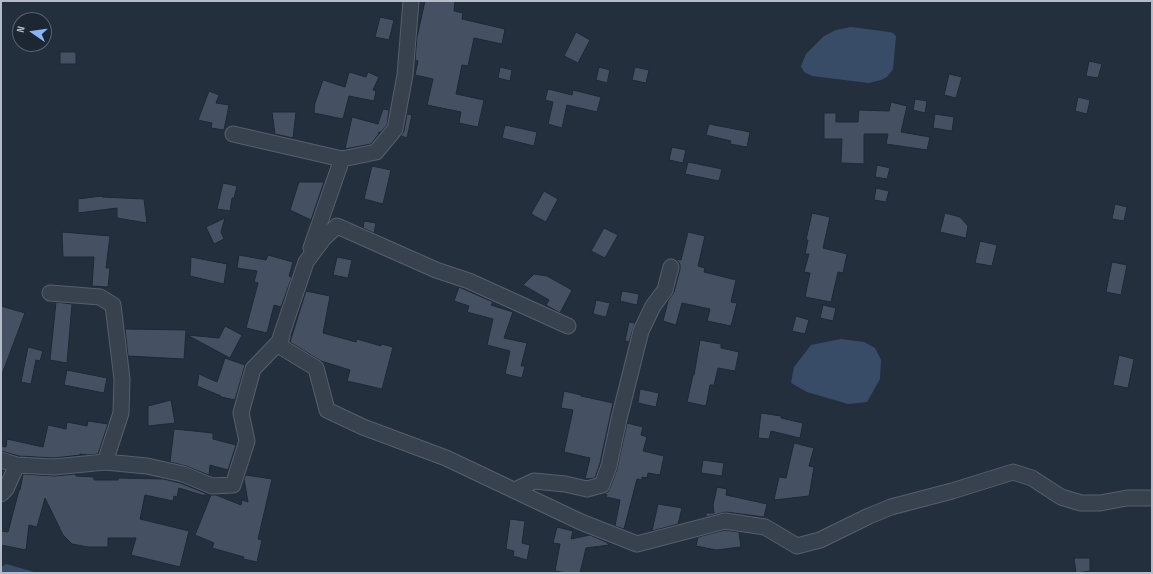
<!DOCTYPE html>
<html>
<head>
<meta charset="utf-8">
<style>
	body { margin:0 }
	#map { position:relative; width:1153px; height:574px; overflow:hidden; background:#242f3e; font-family:"Sofia Sans Condensed",sans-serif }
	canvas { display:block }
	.frame { position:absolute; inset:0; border:2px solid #b4bcc9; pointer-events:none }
	.north { position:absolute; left:12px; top:12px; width:40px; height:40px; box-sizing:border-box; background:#1d2633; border:1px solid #59626f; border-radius:50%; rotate:283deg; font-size:11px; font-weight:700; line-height:16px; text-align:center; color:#b4bcc9 }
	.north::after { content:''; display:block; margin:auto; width:14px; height:18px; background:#8ab4f8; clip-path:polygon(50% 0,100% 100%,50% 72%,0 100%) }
</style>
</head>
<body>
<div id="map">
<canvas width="1153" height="574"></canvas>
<div class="frame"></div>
<div class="north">N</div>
</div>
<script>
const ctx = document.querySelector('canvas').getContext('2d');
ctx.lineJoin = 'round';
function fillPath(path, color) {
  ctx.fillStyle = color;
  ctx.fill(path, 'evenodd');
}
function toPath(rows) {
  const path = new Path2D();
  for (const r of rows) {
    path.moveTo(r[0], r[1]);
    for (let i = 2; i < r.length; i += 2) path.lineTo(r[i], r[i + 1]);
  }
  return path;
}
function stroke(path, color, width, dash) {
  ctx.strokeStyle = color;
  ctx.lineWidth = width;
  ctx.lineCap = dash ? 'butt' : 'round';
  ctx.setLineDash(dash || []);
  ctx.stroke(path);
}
fillPath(toPath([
	[851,27,889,32,893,33,896,36,893,69,887,77,881,80,869,83,812,76,804,72,801,66,806,54,824,36,836,30],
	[841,339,864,342,875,348,881,360,880,379,867,402,848,404,807,392,791,383,794,367,811,345],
	[6,564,38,573,1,573,1,567]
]), '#394c67');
const building = toPath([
	[425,1,455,1,454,11,463,13,462,19,505,29,502,44,474,38,468,66,462,65,456,94,484,100,478,127,459,123,461,112,427,105,433,79,415,75,418,61,415,60,417,37,425,1],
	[380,17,394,20,389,40,375,37,380,17],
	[576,32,590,40,578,63,564,56,576,32],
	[60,52,76,52,76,64,60,64,60,52],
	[1089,61,1102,64,1098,78,1086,76,1089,61],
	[500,67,512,70,510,81,498,78,500,67],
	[599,67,610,70,607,83,596,80,599,67],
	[635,67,649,70,646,83,632,80,635,67],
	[349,72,366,77,368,72,379,77,373,90,376,91,374,101,349,96,343,119,314,113,315,103,323,80,345,87,349,72],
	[949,74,962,77,956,98,944,95,949,74],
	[548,89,572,95,573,90,601,97,597,112,567,105,562,128,548,124,553,102,545,100,548,89],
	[209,91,219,95,216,103,229,105,224,130,211,128,212,123,198,120,209,91],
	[1078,97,1090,100,1087,114,1075,111,1078,97],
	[915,99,927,101,925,113,913,110,915,99],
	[891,102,907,106,901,132,930,137,927,150,886,144,888,134,864,134,864,164,841,163,842,139,824,139,824,113,836,113,836,122,858,122,859,110,889,111,891,102],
	[383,109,389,110,387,125,381,132,379,132,378,135,371,144,345,149,352,117,378,124,383,109],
	[272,112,296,112,293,138,275,134,272,112],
	[407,114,412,115,407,138,401,136,404,131,407,114],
	[935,114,954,117,952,131,933,128,935,114],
	[709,124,750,132,747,147,730,144,731,141,706,135,709,124],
	[505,125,537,132,534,146,502,138,505,125],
	[672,147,686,150,683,163,669,160,672,147],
	[688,162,722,169,719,181,685,174,688,162],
	[877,165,890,168,887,179,875,177,877,165],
	[372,166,391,170,383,204,364,199,372,166],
	[299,182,324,182,311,220,290,210,299,182],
	[223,183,237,186,234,198,232,198,230,211,217,209,223,183],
	[876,188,889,191,886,202,874,200,876,188],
	[544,191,558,199,546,222,531,214,544,191],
	[102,196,102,197,144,199,147,223,117,218,117,208,78,213,78,199,102,196],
	[1115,204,1127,207,1124,221,1112,219,1115,204],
	[812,213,830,217,823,248,847,254,843,273,838,272,831,302,805,297,810,273,804,272,809,254,805,254,808,240,806,240,812,213],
	[945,213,960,217,968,226,966,238,940,232,945,213],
	[225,218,221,232,224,239,214,244,206,227,225,218],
	[364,221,376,223,374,233,363,228,364,221],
	[604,228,618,235,605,258,591,251,604,228],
	[62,232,110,236,106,268,110,268,108,287,92,286,94,257,63,257,62,232],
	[688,232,705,236,698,266,705,268,704,272,736,280,731,302,737,303,731,326,707,321,710,309,682,303,676,325,663,321,668,301,674,292,680,269,680,264,676,259,681,260,688,232],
	[980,241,997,245,992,266,975,263,980,241],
	[239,255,266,260,268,255,293,262,289,276,292,277,281,307,274,305,267,333,246,328,258,283,254,282,257,271,237,268,239,255],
	[191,257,227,264,224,284,190,276,191,257],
	[337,257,352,260,348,278,333,275,337,257],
	[1112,262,1127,265,1121,295,1106,292,1112,262],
	[534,274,547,276,572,290,560,313,546,305,549,300,523,285,534,274],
	[459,287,493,302,491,305,513,312,504,338,527,343,521,366,525,366,522,378,505,374,510,351,487,345,493,319,467,312,469,306,454,301,459,287],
	[306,291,330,296,323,333,356,342,357,339,381,346,381,344,393,347,382,389,347,381,350,370,321,361,290,342,306,291],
	[622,291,639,294,637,305,620,301,622,291],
	[596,300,610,303,606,317,593,314,596,300],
	[56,302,72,304,67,363,50,360,56,302],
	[823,305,836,308,833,321,820,318,823,305],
	[1,306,25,313,2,374,1,374,1,306],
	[796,316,809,320,805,334,792,331,796,316],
	[629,322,635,323,629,342,625,341,629,322],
	[225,326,242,335,230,358,187,335,219,338,225,326],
	[125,329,186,330,184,359,128,356,125,329],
	[700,340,721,344,721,348,739,352,735,371,718,368,714,385,710,385,706,406,687,402,693,375,694,375,700,340],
	[28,347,43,351,40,361,36,360,31,384,21,382,28,347],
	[1119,355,1134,359,1128,388,1113,385,1119,355],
	[225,358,245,365,235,400,221,397,221,396,197,386,199,374,217,382,225,358],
	[67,370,107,378,104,393,64,385,67,370],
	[640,389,659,393,656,407,638,403,640,389],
	[564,391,581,395,581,396,613,403,600,463,595,478,585,479,590,458,564,452,573,410,561,408,564,391],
	[171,400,175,423,148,426,148,406,171,400],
	[761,413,781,416,781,418,803,423,800,438,771,431,769,439,758,438,761,413],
	[88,421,108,424,98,454,88,455,80,454,80,455,54,458,19,456,1,451,1,446,6,447,7,439,43,447,48,425,66,429,67,422,87,426,88,421],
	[627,423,643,427,641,435,647,437,643,451,664,456,660,475,648,473,647,478,642,477,642,480,637,479,624,529,615,526,620,500,606,497,607,495,603,494,608,492,610,488,617,469,627,423],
	[174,429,213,433,213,439,236,445,228,470,210,465,209,475,186,466,170,462,174,429],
	[794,443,814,448,809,466,814,467,809,496,774,500,779,477,786,478,794,443],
	[703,460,724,463,722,476,701,473,703,460],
	[23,474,54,476,76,474,76,476,94,477,94,480,118,480,118,478,164,479,180,483,205,493,205,496,179,488,177,497,174,496,173,501,145,495,140,519,189,531,180,567,131,555,136,538,108,538,108,547,88,547,72,544,63,535,45,498,37,527,29,525,26,550,1,545,1,531,8,532,19,490,20,490,23,474],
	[246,475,272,479,258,539,262,540,257,562,243,559,244,557,212,548,214,543,195,535,211,495,216,495,241,505,242,500,248,502,244,479,246,475],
	[717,487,727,489,726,495,767,504,764,517,726,512,706,517,706,513,714,513,713,505,717,487],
	[658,504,682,508,678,524,652,531,658,504],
	[510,519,525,521,522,543,530,545,527,560,513,556,514,551,506,549,510,519],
	[557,527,573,531,571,539,590,535,606,542,609,545,586,548,580,573,566,573,555,571,560,544,553,543,557,527],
	[725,530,739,532,741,547,716,550,696,546,698,537,725,530],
	[1074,558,1090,558,1090,571,1076,573,1074,558]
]);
fillPath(building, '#455162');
stroke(building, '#1f2835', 1);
const minor = toPath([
	[233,134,342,159,376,152,395,129,405,75,411,1],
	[311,248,342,159],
	[50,293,100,297,113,305,122,379,121,413,105,462],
	[568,326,469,281,436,270,337,226,324,238,306,262,278,345,316,368,327,410,363,427,446,458,581,522,637,544,725,521,765,527,797,546,820,540,869,516,891,507,952,491,1013,472,1032,478,1061,497,1081,503,1100,503,1127,498,1152,498],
	[1,460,17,465],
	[515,490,534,481,565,484,587,489,602,485,609,466,619,419,641,331,653,306,665,290,671,267],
	[1,494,6,489,17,465,54,467,105,462,147,466,183,474,212,486,233,485,247,441,241,413,253,369,280,341,282,336]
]);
stroke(minor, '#565f6c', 17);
stroke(minor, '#38414e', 15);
</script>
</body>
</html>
